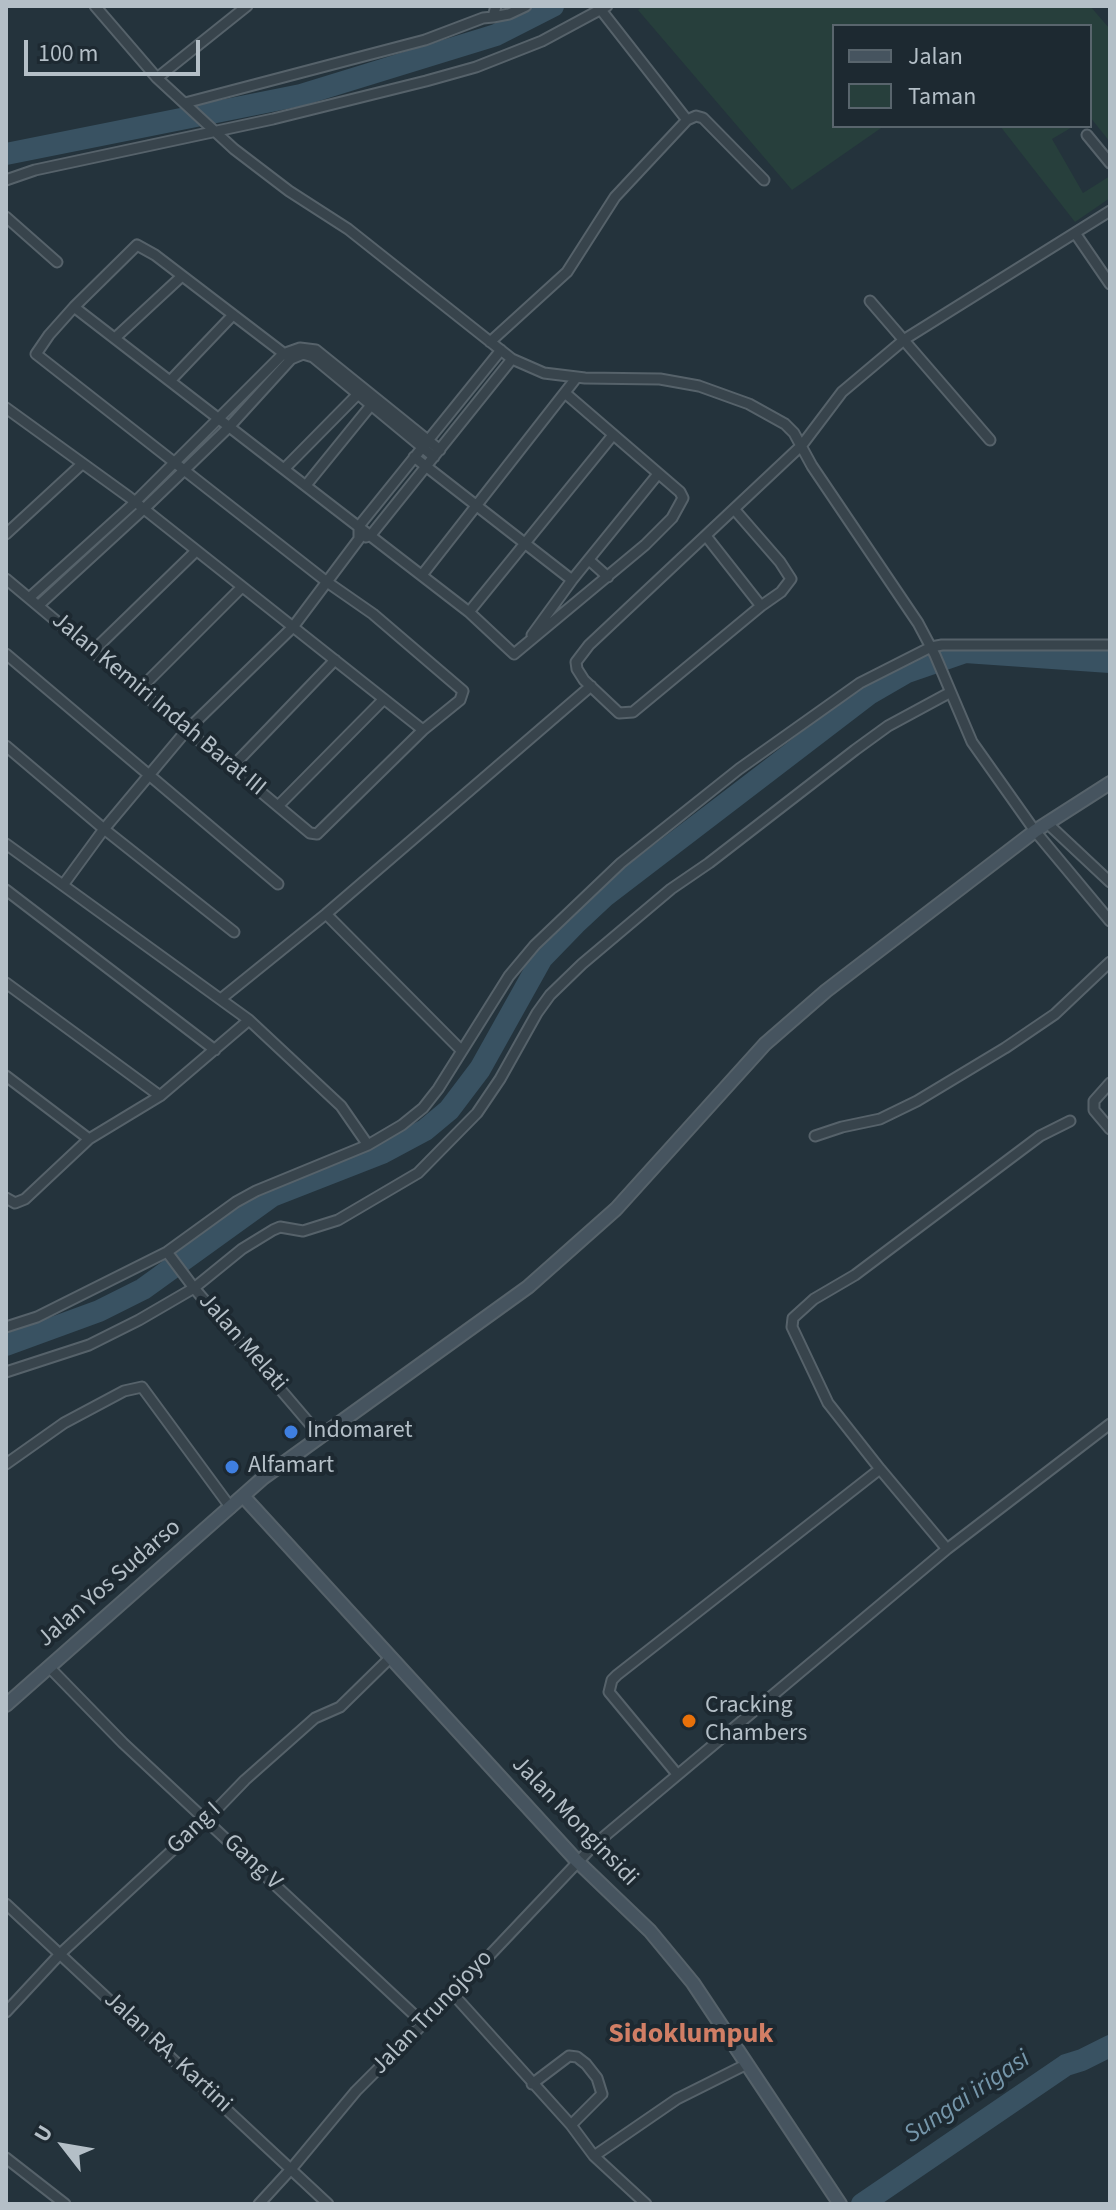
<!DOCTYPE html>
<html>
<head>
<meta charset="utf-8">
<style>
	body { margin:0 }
	#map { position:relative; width:1116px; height:2210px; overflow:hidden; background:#24333c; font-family:"Source Sans 3",sans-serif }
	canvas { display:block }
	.frame { position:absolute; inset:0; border:8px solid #b4bfc7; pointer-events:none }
	.legend { position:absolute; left:832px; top:24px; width:260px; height:104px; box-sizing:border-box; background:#1d2931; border:2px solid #59656d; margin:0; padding:10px 14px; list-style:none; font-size:24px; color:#b4bfc7 }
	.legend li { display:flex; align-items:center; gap:16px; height:40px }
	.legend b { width:40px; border:2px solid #59656d }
	.north { position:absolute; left:24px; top:2106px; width:80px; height:80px; -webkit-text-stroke:6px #1d2931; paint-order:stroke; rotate:301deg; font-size:22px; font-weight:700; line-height:32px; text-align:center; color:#b4bfc7 }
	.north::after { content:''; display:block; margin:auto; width:28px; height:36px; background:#b4bfc7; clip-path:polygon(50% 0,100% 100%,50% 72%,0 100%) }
	.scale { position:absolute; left:24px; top:40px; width:176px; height:36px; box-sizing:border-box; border:4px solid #b4bfc7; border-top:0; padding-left:10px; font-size:24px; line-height:28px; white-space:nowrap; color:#b4bfc7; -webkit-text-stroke:6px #1d2931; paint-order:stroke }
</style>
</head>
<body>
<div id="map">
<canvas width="1116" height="2210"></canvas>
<div class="frame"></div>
<ul class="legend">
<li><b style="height:10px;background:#46545f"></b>Jalan</li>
<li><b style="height:22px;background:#273f3c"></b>Taman</li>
</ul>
<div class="north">U</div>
<div class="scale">100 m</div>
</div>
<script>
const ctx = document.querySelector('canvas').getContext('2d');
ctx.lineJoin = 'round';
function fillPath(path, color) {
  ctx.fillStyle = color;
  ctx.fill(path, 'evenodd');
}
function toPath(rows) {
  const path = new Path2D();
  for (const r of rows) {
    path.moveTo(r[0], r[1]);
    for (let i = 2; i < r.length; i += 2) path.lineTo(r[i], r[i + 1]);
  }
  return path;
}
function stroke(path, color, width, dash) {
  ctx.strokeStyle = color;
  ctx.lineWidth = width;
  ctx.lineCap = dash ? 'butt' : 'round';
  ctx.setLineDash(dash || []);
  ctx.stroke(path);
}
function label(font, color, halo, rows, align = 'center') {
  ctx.font = font + ' "Source Sans 3",sans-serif';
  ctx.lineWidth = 8;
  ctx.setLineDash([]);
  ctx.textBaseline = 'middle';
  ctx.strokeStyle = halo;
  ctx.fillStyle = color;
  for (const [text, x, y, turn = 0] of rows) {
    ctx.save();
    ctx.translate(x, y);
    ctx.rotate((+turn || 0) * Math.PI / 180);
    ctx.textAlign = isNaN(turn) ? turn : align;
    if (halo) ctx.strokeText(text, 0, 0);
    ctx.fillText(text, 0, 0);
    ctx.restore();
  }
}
fillPath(toPath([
	[643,6,1090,6,1110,29,1110,142,1090,117,1090,26,834,26,834,126,884,126,792,190,638,10],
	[1000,126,1074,126,1052,139,1083,193,1110,176,1110,198,1075,222]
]), '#273f3c');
stroke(toPath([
	[6,154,301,95,496,35,553,6],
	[6,1345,99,1311,143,1289,272,1196,382,1153,425,1130,449,1110,480,1069,542,958,575,924,605,896,869,694,907,672,965,652,1110,662],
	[862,2204,1066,2065,1082,2060,1110,2046]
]), '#395262', 22);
const street = toPath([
	[95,6,157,78,234,149,289,191,348,229,512,359,544,373,585,378,660,379,699,386,749,404,785,424,794,433,812,466,918,623,935,655,972,742,1035,831,1110,921],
	[601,10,687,120],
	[493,17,509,14,526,6],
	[157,78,247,6],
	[185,103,425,40,483,18,493,17,496,6],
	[1087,135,1110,163],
	[6,180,35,170,273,119,426,81,476,67,542,41,607,6],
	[6,217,57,262],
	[1075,233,1110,284],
	[870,301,990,440],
	[74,307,469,612,514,654,645,545,672,518,683,498,680,492,565,393],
	[115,338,182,276],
	[490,342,567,272,615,197,687,120,696,116,703,118,764,180],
	[170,381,232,316],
	[6,408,129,497,423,730],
	[414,457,572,580],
	[284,469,360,392],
	[307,484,372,404],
	[734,509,780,562,791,579,781,592,761,606],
	[6,534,82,464],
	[706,536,761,606,633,712,619,713,584,680,577,669,576,662,589,645,802,445,842,392,905,339,1110,211],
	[366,537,371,535,512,359],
	[589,560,608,577],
	[422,575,577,377],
	[6,579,310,833,317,834,423,730,460,700,463,691,373,614,327,582,36,354,49,335,74,307,137,245,155,255,291,359],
	[29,598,131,506,283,354,300,348,316,350,440,450],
	[39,605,148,505,230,426,291,359,303,354,313,357,434,457],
	[469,612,613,435],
	[532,635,572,580,658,474],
	[93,651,195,552],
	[6,654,278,884],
	[139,690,241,588],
	[6,746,104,829,234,932],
	[232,767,335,660],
	[278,806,384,699],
	[1047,823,1110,882],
	[6,844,249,1020,341,1106,368,1145],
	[63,885,104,829,186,731,293,627,359,539,359,526,501,350],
	[6,890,215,1050],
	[326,914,462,1051],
	[6,983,160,1096],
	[222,998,326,914,591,686],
	[6,1076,89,1139],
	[1110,1083,1094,1101,1094,1110,1110,1129],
	[815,1136,842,1127,880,1119,917,1101,1005,1048,1055,1014,1110,962],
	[6,1198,15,1203,25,1199,89,1139,160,1096,249,1020],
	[167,1252,194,1288,321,1437],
	[6,1327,37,1317,167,1252,236,1202,256,1191,368,1145,402,1125,423,1108,438,1089,509,976,535,945,621,863,739,769,860,683,931,647,942,645,1110,645],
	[6,1372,89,1345,139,1320,194,1288,242,1249,273,1230,280,1227,303,1231,338,1220,418,1173,477,1113,500,1079,537,1013,550,995,582,964,671,889,709,863,855,750,888,726,949,693],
	[6,1464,64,1423,124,1391,142,1387,231,1508],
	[880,1469,828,1403,792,1327,793,1318,814,1299,855,1275,1040,1136,1070,1121],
	[49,1667,123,1743,423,2023],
	[677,1774,609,1692,612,1680,617,1675,880,1469,947,1549],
	[6,1904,328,2204],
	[453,1994,571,2125,594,2156,646,2204],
	[6,2012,60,1954,216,1810,245,1780,315,1718,340,1707,391,1657],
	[532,2084,569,2056,577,2057,586,2064,597,2078,602,2094,571,2125],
	[594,2156,677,2099,747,2064],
	[6,2158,65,2204],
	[259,2204,292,2168,356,2091,453,1994,594,1845,947,1549,1110,1424]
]);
const secondary = toPath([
	[243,1496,577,1861,650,1931,693,1983,840,2204],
	[6,1705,263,1478,528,1287,616,1209,765,1044,826,991,1035,831,1110,783]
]);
stroke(street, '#56626a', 13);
stroke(secondary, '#56626a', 16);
stroke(street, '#38444c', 9);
stroke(secondary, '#46545f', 12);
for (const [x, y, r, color] of [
	[291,1432,8,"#3f7fe0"],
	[232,1467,8,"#3f7fe0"],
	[689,1721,8,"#e8710a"]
]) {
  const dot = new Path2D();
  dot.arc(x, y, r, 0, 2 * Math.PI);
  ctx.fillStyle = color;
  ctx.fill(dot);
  stroke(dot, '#1d2931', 3);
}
label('24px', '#b4bfc7', '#1d2931', [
	["Jalan Kemiri Indah Barat III",158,705,40],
	["Jalan Melati",242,1343,49],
	["Jalan Yos Sudarso",110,1584,-41],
	["Jalan Monginsidi",574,1822,46],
	["Gang I",195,1829,-43],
	["Gang V",252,1863,43],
	["Jalan Trunojoyo",433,2013,-46],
	["Jalan RA. Kartini",167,2053,43]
]);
label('24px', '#b4bfc7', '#1d2931', [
	["Indomaret",307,1432],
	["Alfamart",248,1467],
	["Cracking",705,1707],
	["Chambers",705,1735]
], 'left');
label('italic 26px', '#7596aa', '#1d2931', [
	["Sungai irigasi",968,2098,-34]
]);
label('bold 28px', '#d17e65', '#1d2931', [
	["Sidoklumpuk",691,2036]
]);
</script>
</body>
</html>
